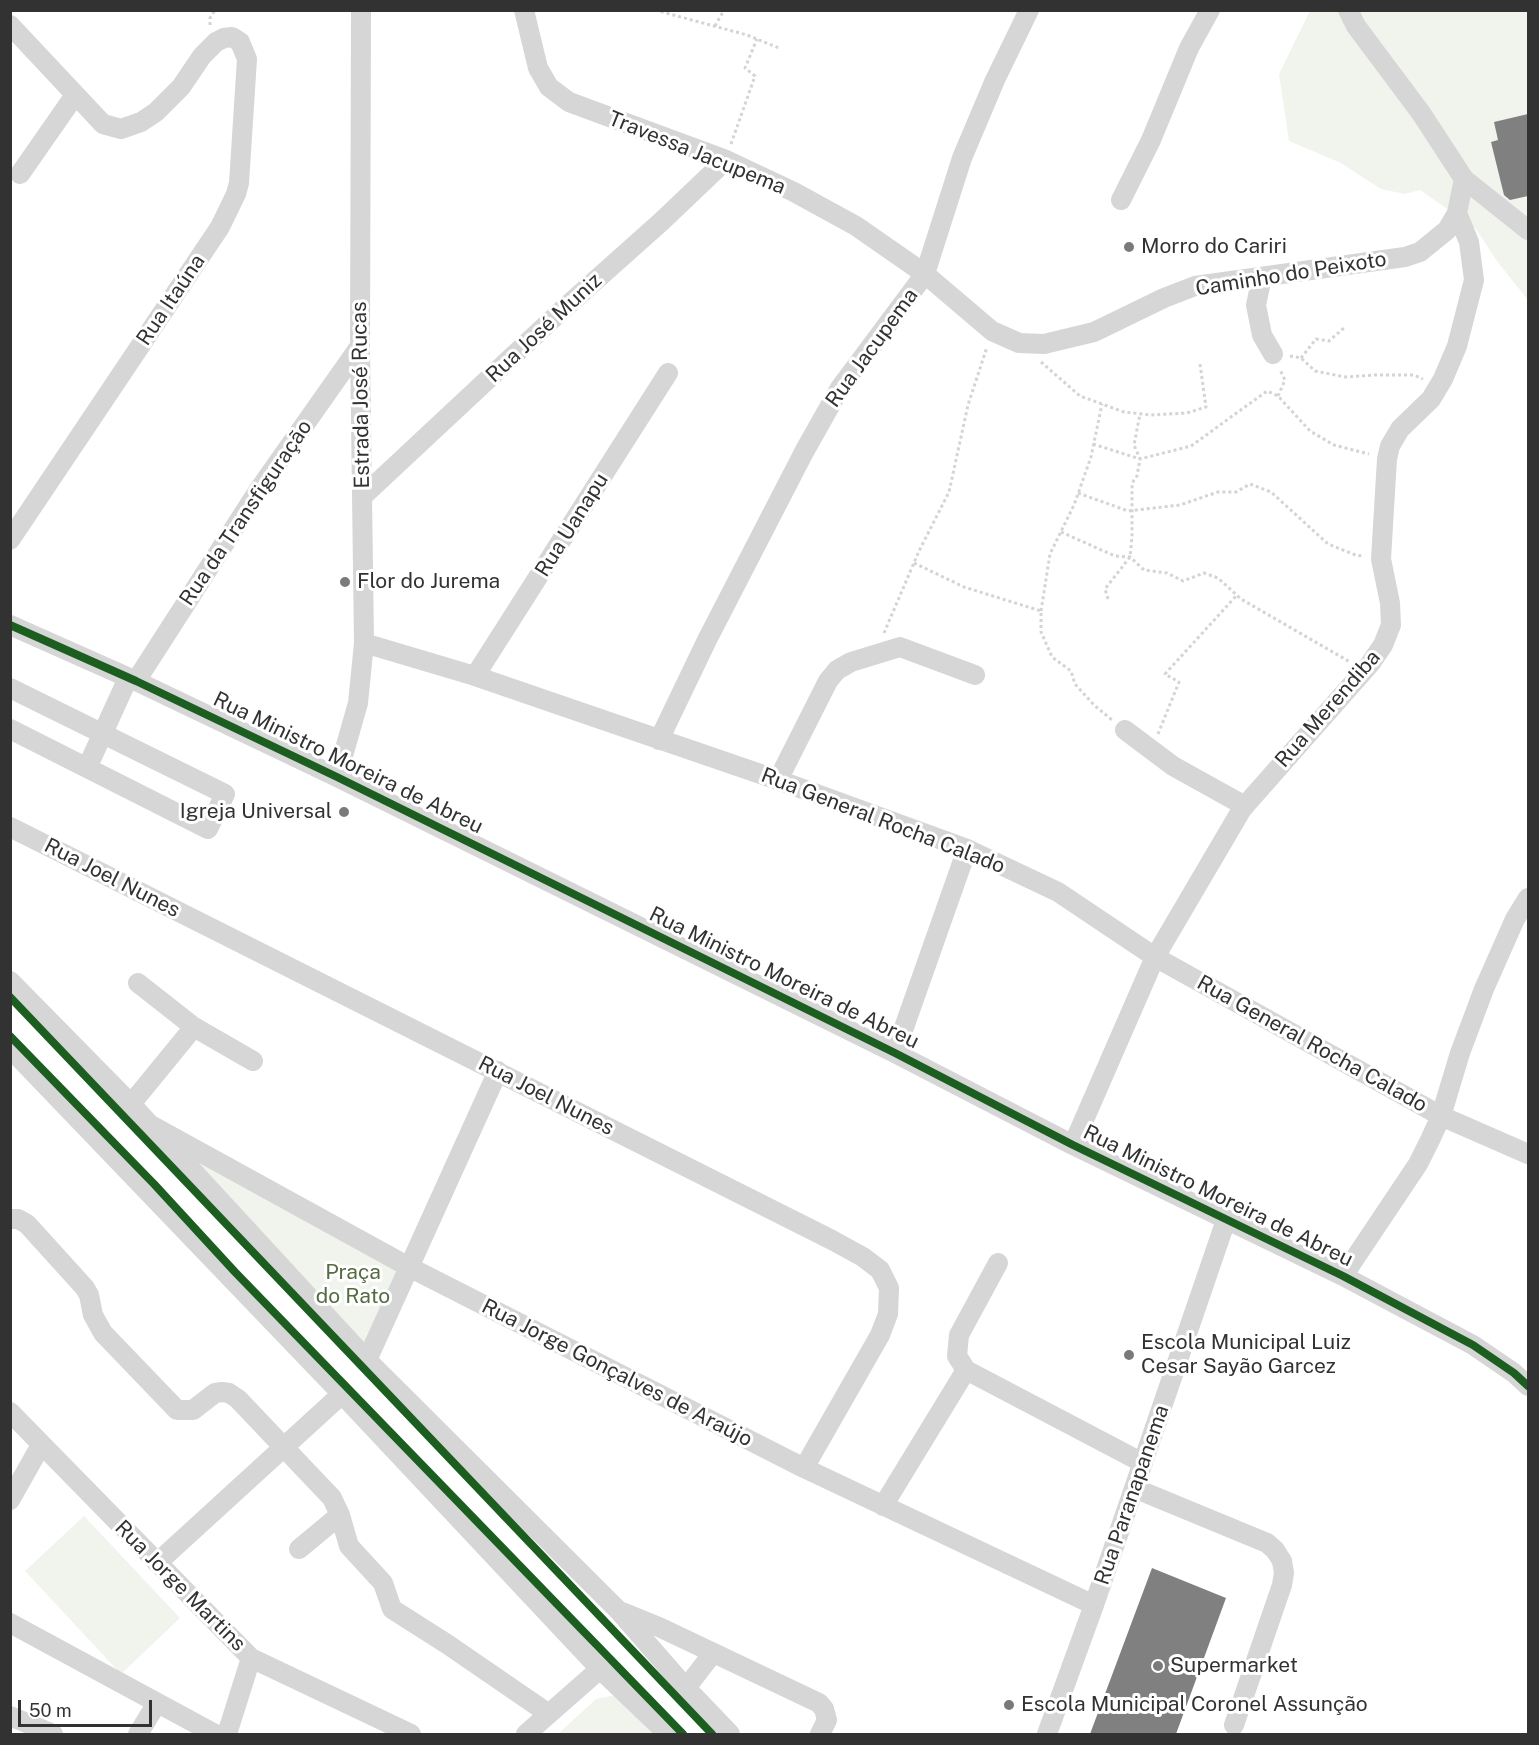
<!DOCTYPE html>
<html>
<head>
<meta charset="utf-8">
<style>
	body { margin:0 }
	#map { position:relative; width:1539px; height:1745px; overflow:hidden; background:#fff; font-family:"Public Sans",sans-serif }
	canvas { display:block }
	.frame { position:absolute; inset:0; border:12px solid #323232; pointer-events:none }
	.scale { position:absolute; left:18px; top:1700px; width:134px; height:27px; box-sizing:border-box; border:3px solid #323232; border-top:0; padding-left:8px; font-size:18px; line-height:21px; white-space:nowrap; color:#323232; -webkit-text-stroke:4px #fff; paint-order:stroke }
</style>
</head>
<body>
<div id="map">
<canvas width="1539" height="1745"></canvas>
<div class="frame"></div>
<div class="scale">50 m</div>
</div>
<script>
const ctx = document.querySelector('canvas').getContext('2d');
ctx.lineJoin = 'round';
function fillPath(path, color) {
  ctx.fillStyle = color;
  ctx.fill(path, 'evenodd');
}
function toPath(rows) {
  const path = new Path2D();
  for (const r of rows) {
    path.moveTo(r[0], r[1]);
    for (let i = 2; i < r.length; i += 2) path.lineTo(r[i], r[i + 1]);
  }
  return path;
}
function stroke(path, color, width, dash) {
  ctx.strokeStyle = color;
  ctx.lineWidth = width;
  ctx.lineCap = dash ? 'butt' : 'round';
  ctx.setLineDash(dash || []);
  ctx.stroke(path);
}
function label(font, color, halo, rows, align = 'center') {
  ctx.font = font + ' "Public Sans",sans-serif';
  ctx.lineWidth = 6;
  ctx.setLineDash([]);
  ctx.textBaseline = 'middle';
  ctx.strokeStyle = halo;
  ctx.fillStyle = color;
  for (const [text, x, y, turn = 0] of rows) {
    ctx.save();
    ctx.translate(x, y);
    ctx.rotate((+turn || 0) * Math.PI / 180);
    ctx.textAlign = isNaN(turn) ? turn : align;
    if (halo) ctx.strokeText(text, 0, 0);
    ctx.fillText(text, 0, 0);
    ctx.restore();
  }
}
fillPath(toPath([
	[1310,11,1528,11,1528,300,1497,261,1476,229,1420,190,1405,194,1381,189,1341,163,1289,141,1279,74],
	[164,1136,400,1268,367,1354],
	[84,1516,180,1618,121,1674,25,1571],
	[616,1695,656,1734,558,1734,596,1699]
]), '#f1f3ed');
fillPath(toPath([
	[1528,114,1528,196,1510,200,1504,195,1491,142,1498,140,1494,122],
	[1152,1568,1226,1598,1176,1734,1090,1734]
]), '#808080');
stroke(toPath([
	[655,10,747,35,779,48],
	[210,25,210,18,215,10],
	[715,26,724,10],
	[731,144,755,76,745,68,757,39],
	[1290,356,1301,358,1315,371,1345,377,1375,375,1414,375,1423,379],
	[1301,358,1316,339,1329,341,1345,327],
	[1041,362,1080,396,1124,412,1151,415,1187,413,1206,407,1200,364],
	[1278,396,1285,380,1280,370],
	[1093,444,1140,459,1191,446,1267,391,1278,396,1310,431,1334,445,1369,454],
	[1078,493,1128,511,1180,505,1218,492,1236,492,1250,484,1271,492,1328,544,1358,556,1363,555],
	[1061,532,1115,556,1130,557,1144,570,1167,573,1183,581,1204,573,1218,578,1241,599,1350,662],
	[914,563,964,587,1041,611,1041,632,1052,657,1071,671,1075,684,1094,705,1112,720],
	[1108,599,1105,589,1130,557,1132,537,1132,483,1137,476,1140,459,1134,445,1140,414],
	[1041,611,1050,554,1074,505,1091,457,1102,404],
	[884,633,919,551,949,492,968,405,987,347],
	[1158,734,1179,682,1165,674,1237,595]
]), '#d4d4d4', 3, [3, 3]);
stroke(toPath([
	[524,10,538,68,549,87,569,102,726,160,794,192,856,226,925,274,992,331,1019,343,1044,344,1094,332,1164,298,1195,286,1405,257,1420,252,1447,230,1457,213,1464,179],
	[1348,10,1356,26,1421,113,1464,179,1528,230],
	[10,25,103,124,121,129,141,122,156,112,181,87,202,56,216,42,224,38,232,37,240,42,247,59,239,183,236,194,220,227,10,540],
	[20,174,75,95],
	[1121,200,1151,140,1189,48,1210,10],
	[1262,277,1256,305,1262,335,1273,354],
	[363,496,560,312,662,221,726,160],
	[10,625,136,681,337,777,895,1053,1073,1145,1343,1276,1473,1345,1514,1373,1528,1386],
	[364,643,475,676,778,780,967,849,1058,892,1155,957,1441,1116,1528,1154],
	[475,676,668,373],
	[136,681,260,488,360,346],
	[10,688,225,794,208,829,10,729],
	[1125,730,1173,766,1245,806],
	[659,740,707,640,804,452,840,388,925,274,962,158,995,80,1029,10],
	[87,768,128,678],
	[337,777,358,703,364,643,360,346,361,10],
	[778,780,828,681,837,670,851,662,900,647,975,675],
	[10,827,832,1240,863,1257,880,1270,889,1288,888,1314,880,1335,804,1468],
	[10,981,131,1104,367,1360,619,1611,686,1688,730,1734],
	[138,983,194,1027,253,1061],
	[10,1048,342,1394,600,1669,668,1734],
	[895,1053,967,849],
	[131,1104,194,1027],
	[149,1124,409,1267,804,1468,1094,1605],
	[1073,1145,1155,957,1242,809,1370,664,1383,645,1391,625,1390,603,1381,559,1387,459,1390,446,1400,429,1431,399,1443,379,1457,346,1474,280,1469,242,1457,213],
	[10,1219,18,1219,27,1224,85,1288,89,1295,93,1315,103,1333,177,1410,193,1410,215,1393,222,1392,229,1393,238,1399,332,1498,340,1515,349,1546,383,1583,392,1609,447,1644,549,1714],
	[998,1263,959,1335,957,1356,966,1370,1143,1463],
	[1343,1276,1418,1164,1430,1140,1441,1116,1460,1053,1484,989,1515,919,1528,898],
	[367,1360,498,1071],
	[10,1412,251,1658,411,1734],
	[1134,1488,1267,1543,1275,1550,1282,1561,1284,1573,1282,1585,1234,1725],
	[10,1500,41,1445],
	[883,1506,966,1370],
	[299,1549,340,1515],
	[157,1563,342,1394],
	[622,1612,659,1627,819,1703,824,1709,827,1720,820,1734],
	[10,1623,215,1734],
	[686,1688,713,1653],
	[10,1716,53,1734],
	[138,1734,157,1703],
	[227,1734,251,1658],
	[526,1734,600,1669],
	[1047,1734,1094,1605,1226,1220]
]), '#d6d6d6', 20);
stroke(toPath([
	[10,625,136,681,337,777,895,1053,1073,1145,1343,1276,1473,1345,1514,1373,1528,1386],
	[10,997,712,1734],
	[10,1036,154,1184,235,1272,683,1734]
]), '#1b5e20', 8);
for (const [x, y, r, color] of [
	[1129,247,6,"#7a7a7a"],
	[345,582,6,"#7a7a7a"],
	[344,812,6,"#7a7a7a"],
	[1129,1355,6,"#7a7a7a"],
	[1158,1666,6,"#7a7a7a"],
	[1009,1705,6,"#7a7a7a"]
]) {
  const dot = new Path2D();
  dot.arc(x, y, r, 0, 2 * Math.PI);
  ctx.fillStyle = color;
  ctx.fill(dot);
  stroke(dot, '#fff', 2);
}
label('21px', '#323232', '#fff', [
	["Travessa Jacupema",697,153,22],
	["Caminho do Peixoto",1291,274,-9],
	["Rua Itaúna",171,300,-56],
	["Rua José Muniz",544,328,-43],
	["Rua Jacupema",872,348,-54],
	["Estrada José Rucas",361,395,-91],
	["Rua da Transfiguração",246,513,-56],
	["Rua Uanapu",572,525,-58],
	["Rua Merendiba",1328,709,-49],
	["Rua Ministro Moreira de Abreu",348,763,26],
	["Rua General Rocha Calado",883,821,21],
	["Rua Joel Nunes",112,878,27],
	["Rua Ministro Moreira de Abreu",784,978,26],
	["Rua General Rocha Calado",1312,1044,29],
	["Rua Joel Nunes",546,1096,27],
	["Rua Ministro Moreira de Abreu",1218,1196,26],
	["Rua Jorge Gonçalves de Araújo",617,1373,27],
	["Rua Paranapanema",1132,1495,-71],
	["Rua Jorge Martins",180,1586,45]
]);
label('21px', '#323232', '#fff', [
	["Morro do Cariri",1141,247],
	["Flor do Jurema",357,582],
	["Igreja Universal",332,812,"right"],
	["Escola Municipal Luiz",1141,1343],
	["Cesar Sayão Garcez",1141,1367],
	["Supermarket",1170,1666],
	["Escola Municipal Coronel Assunção",1021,1705]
], 'left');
label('21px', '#556b41', '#fff', [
	["Praça",353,1273],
	["do Rato",353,1297]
]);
</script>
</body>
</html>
